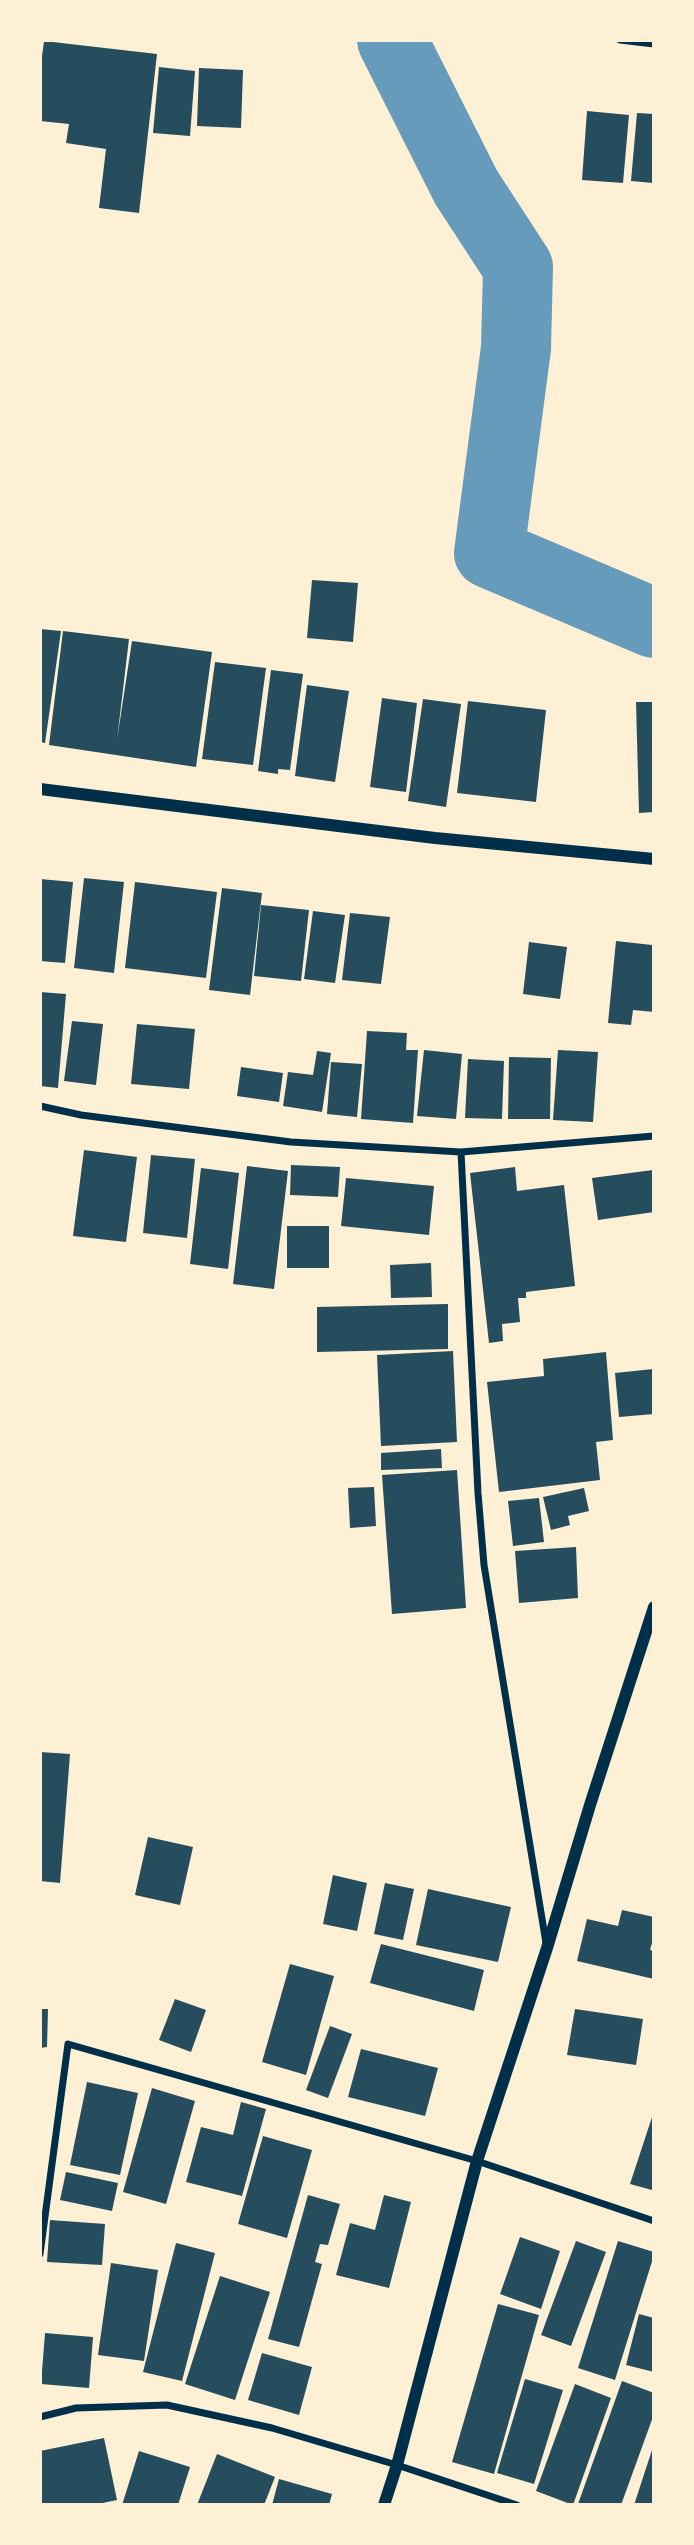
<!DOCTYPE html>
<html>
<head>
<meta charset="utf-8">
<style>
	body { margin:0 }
	#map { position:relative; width:694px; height:2545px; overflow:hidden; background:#fdf0d5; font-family:"Asap Condensed",sans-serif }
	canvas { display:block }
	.frame { position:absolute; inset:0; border:42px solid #fdf0d5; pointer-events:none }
</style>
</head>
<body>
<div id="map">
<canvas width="694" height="2545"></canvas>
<div class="frame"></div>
</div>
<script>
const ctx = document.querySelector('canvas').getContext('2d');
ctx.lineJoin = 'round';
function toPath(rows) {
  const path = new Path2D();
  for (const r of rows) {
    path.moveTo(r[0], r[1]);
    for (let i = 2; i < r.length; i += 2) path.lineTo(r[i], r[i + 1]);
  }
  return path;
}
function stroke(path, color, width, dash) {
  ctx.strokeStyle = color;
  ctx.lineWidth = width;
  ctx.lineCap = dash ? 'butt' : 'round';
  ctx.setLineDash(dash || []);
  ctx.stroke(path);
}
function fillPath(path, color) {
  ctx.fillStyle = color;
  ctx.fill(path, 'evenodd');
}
stroke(toPath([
	[392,40,466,187,518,267,516,348,489,553,654,623]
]), '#669bbc', 70);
fillPath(toPath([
	[44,41,157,54,139,213,99,208,106,149,66,143,69,124,40,121,40,72],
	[159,67,195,71,190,136,153,133],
	[199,68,243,70,241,128,197,126],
	[587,111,629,115,623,183,582,180],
	[637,113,654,114,653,183,631,181],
	[312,580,358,583,353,642,307,638],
	[40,629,61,631,45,743,40,742],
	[63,631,129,639,117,740,132,641,212,652,196,767,49,745],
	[215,662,266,668,253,765,202,759],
	[271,670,303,674,290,770,278,769,278,774,258,771],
	[307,685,349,691,335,782,295,776],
	[382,698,417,703,406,792,370,787],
	[423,699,461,704,446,807,408,801],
	[468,701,546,710,536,802,457,793],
	[636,702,654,702,654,812,639,813],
	[84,878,124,882,114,973,74,968],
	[40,879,73,882,65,963,40,961],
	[135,882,217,892,206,978,125,968],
	[222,888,262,893,250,995,209,990],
	[261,905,309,910,301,981,254,976],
	[313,911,345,915,335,983,304,979],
	[350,913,390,917,381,984,342,980],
	[616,941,652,945,654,1012,633,1010,631,1025,608,1023],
	[529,942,567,947,560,999,523,994],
	[40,992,66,994,58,1088,40,1086],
	[72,1021,103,1024,96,1085,64,1081],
	[137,1024,195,1029,189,1089,131,1084],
	[367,1031,407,1033,406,1050,418,1050,413,1123,361,1119],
	[424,1050,462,1054,456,1119,417,1116],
	[558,1050,598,1052,593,1122,553,1120],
	[317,1051,331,1053,322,1112,283,1106,288,1072,313,1075],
	[509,1057,551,1058,550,1119,508,1119],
	[468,1059,504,1061,502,1119,465,1118],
	[331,1062,362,1064,357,1117,327,1114],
	[241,1067,283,1073,279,1102,237,1096],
	[84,1150,137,1157,126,1242,73,1236],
	[151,1155,195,1159,187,1238,143,1233],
	[291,1165,340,1167,338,1197,290,1195],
	[247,1166,288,1171,274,1289,233,1284],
	[515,1167,517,1191,564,1185,575,1286,526,1292,526,1298,518,1298,520,1322,502,1324,503,1341,489,1343,470,1173],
	[201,1168,239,1173,228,1269,190,1264],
	[653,1170,654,1212,598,1220,592,1178],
	[346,1178,434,1186,429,1235,341,1226],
	[287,1226,329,1226,329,1268,287,1268],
	[431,1263,432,1297,391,1298,390,1265],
	[448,1304,448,1349,317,1352,317,1307],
	[453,1351,457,1442,381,1446,377,1355],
	[606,1352,613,1440,596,1442,600,1480,499,1492,487,1382,544,1376,543,1359],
	[653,1369,654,1414,619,1417,615,1373],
	[441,1449,442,1468,381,1470,381,1453],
	[457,1470,466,1608,392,1614,382,1475],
	[374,1487,376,1526,350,1528,348,1488],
	[584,1488,589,1511,568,1516,570,1525,551,1530,543,1497],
	[539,1498,544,1542,513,1546,508,1501],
	[576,1547,578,1598,519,1603,515,1551],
	[40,1752,70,1754,60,1883,40,1881],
	[148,1837,193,1847,180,1905,135,1895],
	[333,1875,367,1883,357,1931,323,1924],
	[385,1883,414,1889,403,1940,374,1934],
	[428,1889,511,1907,498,1962,416,1945],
	[622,1910,654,1917,654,1936,650,1950,654,1951,654,1979,577,1961,587,1919,618,1926],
	[381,1944,484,1970,474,2011,370,1983],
	[290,1964,334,1976,306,2075,262,2062],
	[175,1999,206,2010,191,2052,159,2040],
	[40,2009,48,2009,47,2047,40,2048],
	[575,2009,643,2019,636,2065,567,2055],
	[330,2026,352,2034,328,2098,306,2090],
	[361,2049,438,2068,425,2116,348,2097],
	[87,2082,138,2093,120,2175,70,2165],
	[152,2088,195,2101,166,2204,123,2192],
	[241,2102,266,2109,242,2196,186,2182,201,2127,233,2135],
	[654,2111,654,2184,652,2190,630,2184],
	[263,2136,312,2150,287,2238,238,2224],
	[66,2172,118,2183,112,2211,60,2200],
	[308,2195,340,2204,328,2245,320,2244,315,2262,322,2264,299,2347,268,2339],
	[384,2195,411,2202,389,2288,336,2275,350,2223,375,2230],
	[50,2220,105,2224,102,2265,47,2262],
	[520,2237,560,2251,541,2309,500,2294],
	[576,2241,606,2252,571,2346,541,2335],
	[618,2241,654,2252,654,2255,615,2380,578,2368],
	[176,2243,215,2253,182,2381,143,2372],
	[111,2263,158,2270,144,2361,98,2355],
	[220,2276,270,2292,235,2400,185,2384],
	[498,2304,539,2315,494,2474,452,2462],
	[639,2314,654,2318,654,2372,626,2365],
	[45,2333,93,2337,89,2388,41,2384],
	[262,2353,312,2367,299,2415,248,2400],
	[525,2379,563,2390,534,2484,497,2473],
	[622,2381,654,2393,654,2414,621,2505,581,2505,578,2504],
	[575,2384,611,2398,573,2505,536,2491],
	[104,2438,117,2500,93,2505,40,2505,40,2451],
	[653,2447,654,2505,634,2505],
	[139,2451,190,2467,178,2505,122,2505],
	[217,2454,275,2477,264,2505,197,2505],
	[279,2479,332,2494,329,2505,272,2505]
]), '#264d5e');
stroke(toPath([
	[620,40,654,44],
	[40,1106,81,1115,291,1142,461,1152,654,1136],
	[461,1152,478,1493,484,1565,546,1943],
	[40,2254,68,2044,477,2161,654,2221],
	[40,2417,76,2408,167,2405,272,2428,397,2465,517,2505]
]), '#003049', 7);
stroke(toPath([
	[40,789,435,838,654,859],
	[384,2505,397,2465,477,2161,547,1948,590,1805,654,1607]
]), '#003049', 12);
</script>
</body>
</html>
